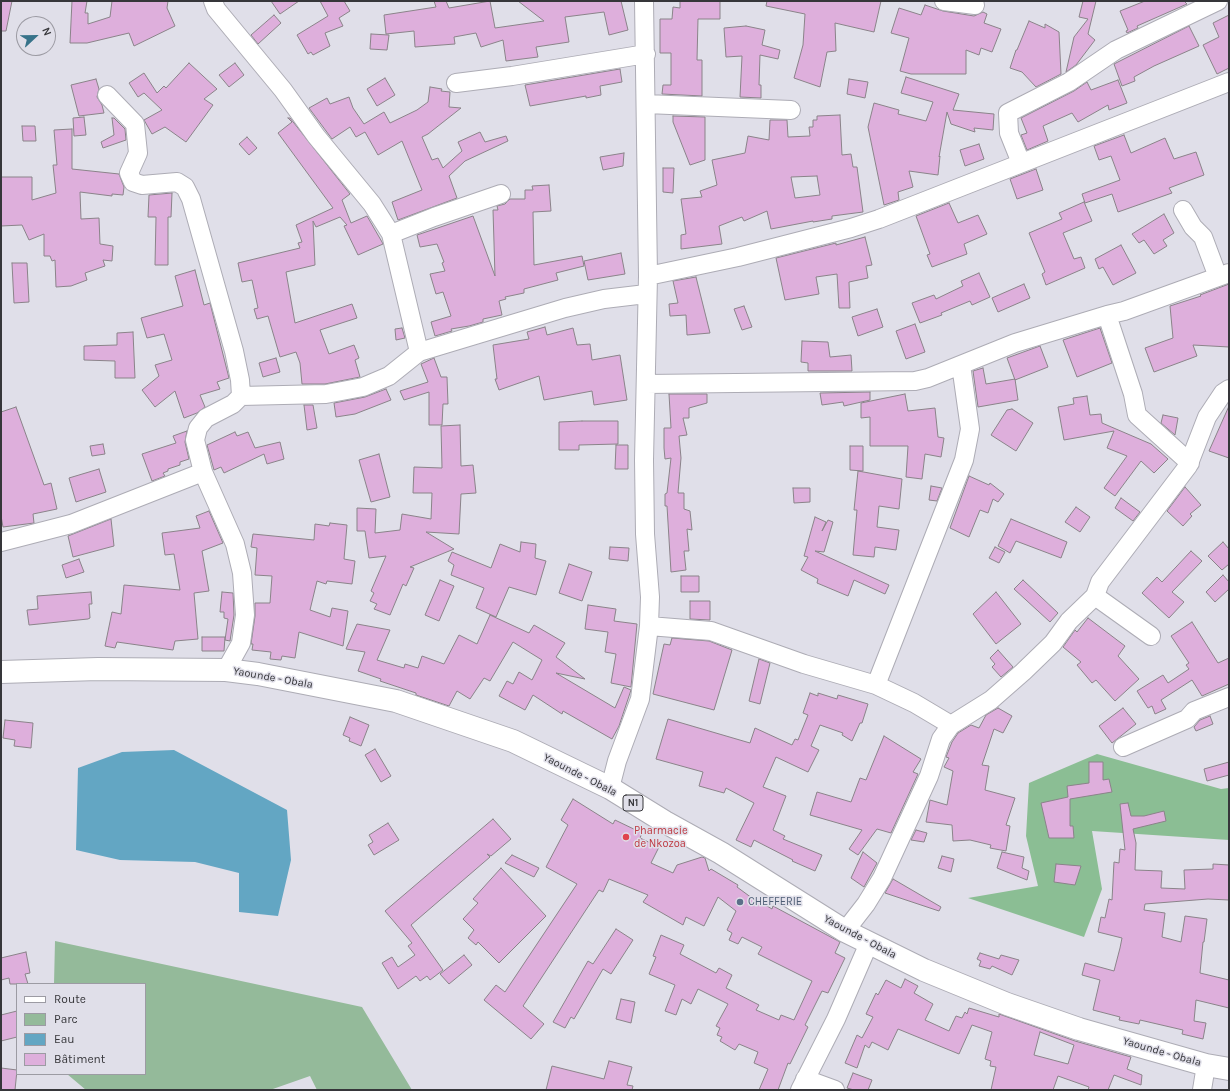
<!DOCTYPE html>
<html>
<head>
<meta charset="utf-8">
<style>
	body { margin:0 }
	#map { position:relative; width:1230px; height:1091px; overflow:hidden; background:#e0dfe9; font-family:Karla,sans-serif }
	canvas { display:block }
	.frame { position:absolute; inset:0; border:2px solid #36363a; pointer-events:none }
	.legend { position:absolute; left:16px; top:983px; width:130px; height:92px; box-sizing:border-box; background:#e0dfe9; border:1px solid #9c9ba3; margin:0; padding:5px 7px; list-style:none; font-size:12px; color:#36363a }
	.legend li { display:flex; align-items:center; gap:8px; height:20px }
	.legend b { width:20px; border:1px solid #9c9ba3 }
	.north { position:absolute; left:16px; top:16px; width:40px; height:40px; box-sizing:border-box; background:#e0dfe9; border:1px solid #9c9ba3; border-radius:50%; rotate:68deg; font-size:11px; font-weight:700; line-height:16px; text-align:center; color:#36363a }
	.north::after { content:''; display:block; margin:auto; width:14px; height:18px; background:#37738a; clip-path:polygon(50% 0,100% 100%,50% 72%,0 100%) }
</style>
</head>
<body>
<div id="map">
<canvas width="1230" height="1091"></canvas>
<div class="frame"></div>
<ul class="legend">
<li><b style="height:5px;background:#fff"></b>Route</li>
<li><b style="height:11px;background:#94ba9a"></b>Parc</li>
<li><b style="height:11px;background:#63a6c3"></b>Eau</li>
<li><b style="height:11px;background:#deafdc"></b>Bâtiment</li>
</ul>
<div class="north">N</div>
</div>
<script>
const ctx = document.querySelector('canvas').getContext('2d');
ctx.lineJoin = 'round';
function fillPath(path, color) {
  ctx.fillStyle = color;
  ctx.fill(path, 'evenodd');
}
function toPath(rows) {
  const path = new Path2D();
  for (const r of rows) {
    path.moveTo(r[0], r[1]);
    for (let i = 2; i < r.length; i += 2) path.lineTo(r[i], r[i + 1]);
  }
  return path;
}
function stroke(path, color, width, dash) {
  ctx.strokeStyle = color;
  ctx.lineWidth = width;
  ctx.lineCap = dash ? 'butt' : 'round';
  ctx.setLineDash(dash || []);
  ctx.stroke(path);
}
function label(font, color, halo, rows, align = 'center') {
  ctx.font = font + ' Karla,sans-serif';
  ctx.lineWidth = 3;
  ctx.setLineDash([]);
  ctx.textBaseline = 'middle';
  ctx.strokeStyle = halo;
  ctx.fillStyle = color;
  for (const [text, x, y, turn = 0] of rows) {
    ctx.save();
    ctx.translate(x, y);
    ctx.rotate((+turn || 0) * Math.PI / 180);
    ctx.textAlign = isNaN(turn) ? turn : align;
    if (halo) ctx.strokeText(text, 0, 0);
    ctx.fillText(text, 0, 0);
    ctx.restore();
  }
}
fillPath(toPath([
	[55,941,362,1007,412,1090,317,1090,310,1076,270,1090,86,1090,67,1074,145,1074,145,984,54,984]
]), '#94ba9a');
fillPath(toPath([
	[1097,754,1221,789,1229,788,1229,840,1092,831,1102,889,1084,937,968,898,1038,886,1026,836,1029,783]
]), '#8bbe94');
fillPath(toPath([
	[174,750,287,810,291,860,278,916,239,912,239,873,195,862,120,860,76,850,78,768,122,752]
]), '#63a6c3');
const building = toPath([
	[1,1,12,1,6,31,1,31,1,1],
	[72,1,87,1,85,13,88,13,88,24,110,17,112,1,168,1,167,8,175,26,134,46,129,33,87,43,70,43,72,1],
	[271,1,299,1,280,14,271,1],
	[320,1,344,1,350,11,339,18,343,26,325,33,330,46,313,55,311,52,308,54,297,35,328,16,320,1],
	[434,1,446,1,449,8,490,1,495,28,544,21,518,1,621,1,628,30,609,35,604,12,565,17,569,42,536,47,538,57,506,61,503,40,481,47,476,33,454,37,455,44,415,47,414,31,386,34,384,15,436,7,434,1],
	[680,1,720,1,720,19,698,19,697,60,702,60,702,96,662,94,663,85,671,85,671,53,660,53,660,19,672,19,673,7,680,8,680,1],
	[767,1,881,1,874,32,835,23,836,51,827,52,820,87,794,78,803,45,805,14,766,6,767,1],
	[1083,1,1096,1,1088,34,1095,40,1076,65,1066,72,1074,37,1088,19,1079,17,1083,1],
	[1145,1,1184,1,1187,4,1137,26,1138,28,1127,33,1126,31,1128,30,1120,11,1145,1],
	[925,5,943,11,974,16,983,12,987,14,984,23,1001,29,992,52,981,48,979,55,966,50,966,74,911,74,900,71,909,38,891,33,899,8,921,15,925,5],
	[274,15,281,23,258,44,251,35,274,15],
	[1229,15,1229,68,1217,74,1203,45,1219,37,1213,23,1229,15],
	[1029,21,1045,28,1045,24,1059,32,1061,74,1036,87,1022,72,1010,68,1016,50,1017,50,1029,21],
	[746,26,765,30,762,45,780,50,778,59,760,55,759,85,761,85,761,98,740,97,742,56,726,57,724,28,746,26],
	[1189,26,1199,46,1154,66,1134,77,1135,81,1122,86,1114,64,1189,26],
	[371,34,389,35,387,50,370,49,371,34],
	[189,63,217,89,204,99,213,105,186,142,165,127,152,134,144,120,162,110,144,93,138,97,129,83,144,73,157,93,164,86,166,88,189,63],
	[235,63,244,75,229,87,219,75,235,63],
	[620,69,622,82,600,86,601,95,586,98,586,96,530,106,525,85,620,69],
	[906,77,959,94,953,110,994,114,993,130,974,128,975,132,951,124,947,112,939,157,940,156,938,175,909,171,913,187,898,192,899,200,884,205,868,127,874,103,899,110,898,114,926,121,933,102,901,93,906,77],
	[385,78,395,95,377,106,367,89,385,78],
	[96,79,99,89,97,97,102,105,104,113,79,116,71,85,96,79],
	[849,79,868,82,865,98,847,94,849,79],
	[1118,80,1127,103,1109,110,1108,105,1078,122,1072,113,1043,126,1048,141,1027,150,1021,135,1027,133,1021,118,1074,91,1087,82,1091,90,1118,80],
	[430,87,442,89,441,91,450,92,449,107,461,108,428,134,422,137,432,160,438,158,443,168,462,151,458,142,480,132,485,142,506,136,508,141,465,161,449,176,457,198,398,220,392,202,422,190,402,141,378,155,365,132,356,137,350,127,332,139,309,108,327,98,330,104,349,97,353,108,364,124,384,112,390,123,417,110,428,102,430,87],
	[840,115,842,155,851,154,853,167,857,167,863,212,832,216,832,219,813,222,813,221,771,229,767,211,744,221,742,217,719,226,722,244,681,249,681,235,686,234,681,199,702,197,700,191,717,185,712,160,745,153,748,136,769,140,770,120,787,120,788,137,810,136,809,127,813,127,813,120,817,120,817,116,840,115],
	[817,176,820,195,795,198,791,177,817,176],
	[673,116,705,117,705,160,690,165,673,122,673,116],
	[84,117,86,135,74,136,73,118,84,117],
	[112,118,114,118,125,129,126,140,103,148,101,142,114,135,112,118],
	[288,118,290,118,350,194,342,200,351,223,367,216,382,242,383,244,358,255,344,226,347,225,340,217,316,227,313,221,315,265,286,272,295,323,352,304,357,318,320,330,329,354,354,345,359,358,355,360,360,377,325,384,302,384,300,363,296,352,280,357,268,316,257,319,254,309,258,308,252,280,242,282,238,263,300,248,298,243,302,242,296,225,333,208,278,133,292,122,288,118],
	[22,126,35,126,36,141,23,141,22,126],
	[72,129,72,169,119,174,124,187,123,195,112,194,112,196,80,192,81,219,99,218,100,244,113,246,112,261,103,260,105,266,85,273,87,280,71,286,56,287,55,260,52,261,50,256,44,256,44,234,29,240,22,225,1,226,1,177,32,177,32,200,56,193,53,165,57,165,54,130,72,129],
	[1124,135,1131,153,1165,138,1174,159,1196,152,1204,175,1169,188,1172,193,1118,212,1112,194,1085,203,1082,194,1120,180,1111,156,1099,160,1094,146,1124,135],
	[247,137,257,148,249,155,239,144,247,137],
	[979,144,984,159,965,166,960,150,979,144],
	[624,153,623,166,603,170,600,157,624,153],
	[663,168,674,168,673,193,663,192,663,168],
	[1036,169,1043,190,1017,199,1010,179,1036,169],
	[549,185,551,211,533,212,534,265,582,256,584,266,556,273,558,280,524,289,524,293,505,297,506,299,499,301,502,315,483,319,483,322,469,326,451,329,452,331,435,336,431,322,451,316,443,292,436,294,430,274,445,271,442,263,444,262,437,244,420,247,417,235,473,216,495,276,493,210,498,210,497,206,505,204,510,199,525,199,525,190,533,190,532,186,549,185],
	[172,193,171,217,168,217,168,265,155,265,156,217,148,217,149,195,172,193],
	[1084,202,1092,221,1063,233,1074,259,1081,257,1085,268,1046,285,1042,274,1045,272,1029,233,1062,219,1059,213,1084,202],
	[949,203,958,223,978,215,987,234,964,244,967,254,932,267,927,255,930,254,916,216,949,203],
	[1164,214,1174,233,1163,240,1167,246,1154,254,1144,240,1139,243,1132,234,1164,214],
	[865,237,872,265,866,266,868,278,849,282,850,308,839,308,837,274,816,277,819,294,785,300,776,258,836,243,836,245,865,237],
	[1121,245,1136,273,1113,285,1103,267,1099,269,1095,259,1121,245],
	[621,253,625,274,588,280,584,261,621,253],
	[12,263,27,263,29,302,14,303,12,263],
	[195,270,204,305,210,303,229,378,217,382,220,389,200,395,205,407,197,413,184,418,175,391,155,407,142,390,159,376,155,365,172,360,164,334,147,338,141,318,183,306,175,276,195,270],
	[979,273,990,297,972,305,970,301,941,313,942,315,920,323,912,303,934,295,936,299,963,286,961,281,979,273],
	[696,277,710,333,687,335,686,315,670,316,669,304,678,303,673,281,696,277],
	[1024,284,1030,298,998,312,992,298,1024,284],
	[1229,284,1229,347,1193,345,1197,356,1154,372,1145,348,1173,338,1170,306,1201,296,1200,295,1229,284],
	[744,306,752,327,742,330,734,309,744,306],
	[877,309,883,327,858,336,852,317,877,309],
	[915,324,925,352,906,359,896,331,915,324],
	[545,327,547,335,573,328,577,345,590,344,592,360,620,355,627,400,594,405,592,391,544,400,539,376,499,390,495,379,497,379,493,345,529,339,527,332,545,327],
	[402,328,405,338,396,340,395,329,402,328],
	[1100,328,1112,363,1077,377,1063,340,1100,328],
	[133,332,135,378,115,378,115,361,84,360,84,346,117,345,117,333,133,332],
	[802,341,828,342,830,357,851,355,852,371,808,371,808,363,801,362,802,341],
	[1040,346,1048,367,1015,380,1007,358,1040,346],
	[276,358,280,372,263,377,259,363,276,358],
	[434,358,441,377,447,377,448,404,443,404,442,425,429,425,429,392,404,400,400,391,428,382,421,364,434,358],
	[983,368,986,384,1015,379,1018,400,978,407,973,371,983,368],
	[386,389,391,400,355,414,336,417,334,403,365,397,386,389],
	[870,392,870,400,844,406,843,402,822,405,820,393,870,392],
	[669,394,707,394,707,403,689,408,689,418,683,418,687,435,679,436,681,458,678,493,684,493,684,509,690,511,692,530,687,529,689,551,684,551,686,570,671,572,667,506,665,506,665,494,667,493,671,458,665,459,664,448,664,428,671,428,669,394],
	[905,394,908,411,935,408,938,437,944,438,941,457,925,454,922,479,906,477,908,446,870,446,870,417,861,418,861,403,905,394],
	[1087,396,1090,415,1101,414,1102,423,1151,444,1168,459,1154,473,1141,461,1115,496,1104,488,1127,456,1107,448,1114,431,1064,440,1058,407,1074,404,1073,398,1087,396],
	[304,405,313,405,317,428,307,430,304,405],
	[1229,406,1229,458,1209,451,1229,406],
	[16,407,44,485,51,483,57,509,33,514,34,523,3,527,1,516,1,412,16,407],
	[1012,409,1033,423,1016,451,991,435,1007,410,1012,409],
	[1163,415,1178,418,1175,435,1161,423,1163,415],
	[582,421,618,421,618,444,579,445,579,450,559,450,559,422,582,421],
	[460,425,461,466,473,465,476,493,461,494,459,534,426,532,454,549,410,567,414,568,406,586,403,584,390,615,374,609,377,604,370,601,374,593,371,591,386,556,369,558,365,531,357,531,357,508,376,509,375,533,400,530,402,514,431,519,432,493,413,493,414,467,442,468,441,426,460,425],
	[187,431,185,442,189,459,180,462,180,465,168,469,168,471,163,473,165,476,152,481,142,454,176,443,173,436,187,431],
	[235,432,237,436,248,432,255,448,280,442,284,459,267,464,264,454,224,473,221,467,214,470,207,445,235,432],
	[103,444,105,454,92,456,90,446,103,444],
	[616,445,628,445,628,469,615,469,616,445],
	[850,446,863,446,863,471,850,470,850,446],
	[379,454,390,497,371,502,359,460,379,454],
	[99,469,106,492,76,502,69,478,99,469],
	[858,471,902,479,899,509,879,506,877,527,899,530,896,550,875,547,874,557,853,555,857,510,854,510,858,471],
	[969,476,989,485,990,483,1004,494,998,502,993,499,988,513,980,510,969,537,950,528,969,476],
	[931,486,942,488,937,501,929,500,931,486],
	[1185,487,1201,505,1190,514,1192,516,1183,526,1167,511,1185,487],
	[793,488,810,488,810,502,794,503,793,488],
	[1121,498,1140,512,1133,521,1115,508,1121,498],
	[1076,507,1090,517,1080,532,1065,522,1076,507],
	[209,511,223,543,202,551,209,591,194,593,198,639,175,641,173,650,117,642,115,648,105,646,112,612,121,614,124,585,180,590,174,554,165,555,162,533,200,528,196,516,209,511],
	[815,517,826,522,822,531,828,520,833,522,824,552,815,551,889,585,885,594,854,580,848,596,817,583,818,579,801,570,808,557,804,556,815,517],
	[111,519,114,546,73,557,68,536,111,519],
	[1011,519,1067,542,1061,558,1016,541,1010,553,998,546,1011,519],
	[330,523,347,525,344,559,355,561,352,584,327,581,326,584,317,581,310,610,330,617,332,608,348,611,343,646,299,632,295,658,282,656,281,660,270,659,271,652,252,650,253,644,251,644,255,616,255,603,270,603,272,576,255,575,257,548,251,547,253,534,314,540,315,524,329,526,330,523],
	[521,542,536,544,535,558,546,561,536,595,509,587,496,617,476,608,484,588,451,575,454,565,448,561,452,552,491,568,500,544,520,552,521,542],
	[1223,542,1229,549,1229,564,1222,570,1208,556,1223,542],
	[610,547,629,548,628,561,609,559,610,547],
	[995,547,1005,552,999,563,989,558,995,547],
	[1191,551,1202,561,1172,592,1184,602,1169,618,1142,593,1157,577,1162,582,1191,551],
	[79,559,84,572,66,578,62,565,79,559],
	[569,564,592,572,582,601,559,593,569,564],
	[1223,575,1229,582,1229,589,1215,602,1206,592,1223,575],
	[681,576,699,576,699,592,681,592,681,576],
	[440,580,454,586,439,621,425,615,440,580],
	[1023,580,1058,613,1050,622,1014,589,1023,580],
	[91,592,92,604,89,604,90,618,88,619,29,625,27,610,38,609,37,596,91,592],
	[222,592,233,593,234,615,230,641,225,640,228,619,224,618,224,612,220,612,222,592],
	[996,592,1021,624,996,644,973,614,996,592],
	[690,601,710,601,710,620,690,619,690,601],
	[588,605,616,609,614,621,637,624,631,687,611,683,616,654,605,652,608,632,585,629,588,605],
	[490,615,529,633,534,625,565,643,556,657,585,679,556,673,615,708,624,687,631,690,619,726,612,739,563,711,562,714,533,695,525,710,499,696,507,681,513,684,519,672,532,680,542,660,513,642,490,681,484,678,470,699,457,691,449,706,416,695,416,693,380,681,381,679,358,671,365,652,346,649,357,624,390,630,377,660,404,668,405,664,418,668,422,656,444,664,459,635,477,644,490,615],
	[1088,618,1125,646,1118,656,1139,679,1115,701,1096,680,1092,683,1077,665,1081,662,1063,647,1075,630,1077,632,1088,618],
	[1192,622,1218,663,1229,658,1229,684,1202,696,1192,680,1161,700,1166,709,1155,714,1152,706,1148,708,1137,691,1163,675,1168,683,1189,669,1186,665,1189,663,1171,636,1192,622],
	[202,637,225,637,224,651,202,651,202,637],
	[672,638,709,641,732,650,714,710,653,694,664,644,670,645,672,638],
	[998,650,1013,667,1001,677,992,667,995,664,990,658,998,650],
	[759,659,770,663,760,704,749,701,759,659],
	[810,693,818,696,818,693,837,699,838,695,868,704,862,723,860,723,852,741,842,735,843,733,820,725,811,746,819,750,808,772,776,757,763,787,786,796,773,830,785,836,783,839,822,855,815,871,792,861,793,860,754,840,751,847,736,840,754,803,726,788,724,793,699,786,703,772,656,759,668,719,750,743,755,728,792,745,795,739,798,740,808,715,803,713,810,693],
	[998,708,1012,716,1003,733,994,729,982,765,989,766,985,790,1015,798,1006,825,1010,826,1006,851,990,848,991,845,970,840,953,841,952,825,926,822,930,800,947,805,953,771,944,767,949,758,946,757,952,742,958,733,971,725,979,728,986,715,998,708],
	[1123,708,1136,724,1112,743,1099,726,1123,708],
	[1210,716,1213,724,1196,731,1194,727,1200,720,1210,716],
	[350,717,369,725,361,746,349,741,350,738,343,735,350,717],
	[5,720,33,723,31,748,14,746,15,740,3,738,5,720],
	[884,736,921,759,913,772,918,774,891,833,877,829,858,855,849,849,862,830,810,815,817,792,851,802,860,778,866,780,884,736],
	[375,749,391,776,381,782,365,755,375,749],
	[1089,762,1103,762,1103,780,1109,779,1112,792,1070,799,1070,826,1073,826,1074,838,1049,838,1041,803,1068,797,1067,786,1089,783,1089,762],
	[1229,762,1229,775,1207,781,1204,769,1229,762],
	[573,799,613,824,615,820,642,833,640,838,659,847,651,863,673,873,677,865,702,857,705,858,709,871,711,869,738,885,737,887,756,901,757,900,772,909,773,906,840,942,835,953,845,958,828,993,822,991,805,1025,808,1027,790,1064,788,1063,778,1090,759,1090,768,1069,754,1063,758,1052,739,1044,735,1050,720,1041,722,1037,717,1035,720,1028,716,1026,728,1004,698,989,691,1004,682,999,676,1015,665,1011,675,985,649,974,656,957,653,956,661,935,684,945,680,954,716,973,719,968,732,975,726,988,759,1005,756,1010,779,1020,781,1015,794,1020,812,981,758,954,762,947,742,937,738,944,729,940,732,933,727,930,736,911,718,897,704,926,686,917,683,925,643,902,648,895,609,879,603,892,599,890,523,1006,544,1024,531,1039,484,1000,496,985,505,992,577,884,546,867,568,825,561,820,573,799],
	[1128,803,1131,816,1144,816,1164,811,1166,821,1133,829,1136,843,1135,870,1162,871,1161,888,1185,889,1184,870,1213,869,1213,864,1229,865,1229,900,1208,899,1145,904,1144,910,1165,913,1162,937,1181,942,1185,916,1207,919,1204,942,1203,942,1200,973,1229,980,1229,1008,1196,1000,1194,1021,1206,1023,1203,1039,1182,1034,1183,1030,1140,1020,1139,1024,1119,1020,1120,1017,1093,1010,1100,980,1082,975,1085,963,1114,971,1120,948,1122,938,1098,932,1101,917,1105,918,1109,899,1112,900,1114,862,1119,863,1120,849,1125,850,1120,804,1128,803],
	[493,819,511,839,491,856,487,854,490,857,411,925,443,970,430,980,427,976,420,981,416,976,398,989,382,963,392,957,398,967,415,955,408,946,412,943,385,911,493,819],
	[388,823,399,840,374,855,368,845,373,842,369,835,388,823],
	[916,830,927,833,924,842,911,840,916,830],
	[863,852,877,863,864,887,851,878,863,852],
	[1002,852,1024,857,1022,868,1029,871,1027,880,997,868,1002,852],
	[512,855,539,868,534,877,505,863,512,855],
	[942,856,954,859,951,872,938,868,942,856],
	[1056,864,1081,866,1075,885,1054,882,1056,864],
	[501,868,546,916,499,963,478,942,476,945,468,938,474,930,463,919,478,903,473,899,501,868],
	[893,879,941,907,939,911,885,893,893,879],
	[616,929,633,940,611,974,603,969,574,1019,571,1017,565,1028,553,1022,588,961,593,964,616,929],
	[26,952,30,973,25,974,28,984,10,984,9,978,1,980,1,958,26,952],
	[980,953,999,959,1001,955,1019,960,1012,975,992,966,990,969,979,966,981,961,977,959,980,953],
	[464,955,472,965,449,984,440,974,464,955],
	[905,979,918,986,914,993,933,1004,925,1020,949,1031,956,1016,962,1018,965,1012,967,1014,969,1008,999,1017,999,1014,1075,1041,1131,1057,1127,1069,1142,1075,1141,1085,1114,1075,1108,1090,1088,1090,1089,1087,1058,1076,1053,1090,991,1090,996,1067,990,1066,991,1061,985,1059,992,1032,972,1025,959,1054,898,1029,888,1050,872,1042,869,1048,865,1045,857,1068,845,1063,857,1035,862,1038,873,1017,866,1014,876,993,878,995,886,980,901,988,905,979],
	[1040,1032,1074,1045,1068,1064,1034,1055,1040,1032],
	[621,999,635,1002,631,1023,616,1019,621,999],
	[17,1011,17,1037,1,1041,1,1015,17,1011],
	[609,1061,632,1067,627,1085,633,1086,632,1090,546,1090,552,1066,604,1079,609,1061],
	[1,1068,17,1070,15,1090,1,1090,1,1068],
	[853,1073,872,1080,868,1090,854,1090,847,1088,853,1073]
]);
fillPath(building, '#deafdc');
stroke(building, '#8a8389', 1);
const minor = toPath([
	[213,1,216,9,283,90,316,136,372,204,391,234,419,352],
	[944,1,975,5],
	[456,83,512,76,646,54],
	[107,95,135,124,138,153,129,173,133,182,142,185,177,182,185,187,191,199,234,351,240,380,241,396,233,404,206,418,198,428,195,440,203,472,235,544,242,573,245,615,241,643,226,670],
	[646,104,791,110],
	[1021,163,1009,133,1008,113,1069,82,1116,50,1218,1],
	[1183,210,1193,227,1203,237,1218,277],
	[391,234,434,217,501,194],
	[648,276,738,257,851,228,879,219,1229,82],
	[1107,315,1133,394,1137,415,1190,463],
	[646,384,915,381,928,378,1015,343,1107,315,1124,311,1229,273],
	[241,396,326,394,363,387,389,376,419,352,565,308,604,299,646,294],
	[1,542,71,524,203,472],
	[1095,596,1151,636],
	[649,626,711,631,804,664,876,685,914,703,951,725],
	[876,685,964,460,970,429,961,365],
	[1123,747,1187,719,1194,711,1229,697],
	[610,788,617,761,640,699,649,626,650,597,645,534,644,460,648,276,644,1],
	[845,931,866,904,882,878,929,776,941,739,951,725,991,700,1023,672,1053,643,1069,621,1095,596,1100,582,1188,466,1207,417,1223,393,1229,389],
	[805,1079,835,1090],
	[800,1090,836,1019,869,943],
	[1202,1090,1206,1065]
]);
const highway = toPath([
	[1,672,98,669,226,670,258,674,396,701,513,741,610,788,665,822,721,853,845,931,924,970,1007,1004,1079,1029,1206,1065,1229,1069]
]);
stroke(minor, '#adacb5', 20);
stroke(highway, '#adacb5', 24);
stroke(minor, '#fff', 18);
stroke(highway, '#fff', 22);
for (const [x, y, r, color] of [
	[626,837,4,"#e0444e"],
	[740,902,4,"#5c6f8a"]
]) {
  const dot = new Path2D();
  dot.arc(x, y, r, 0, 2 * Math.PI);
  ctx.fillStyle = color;
  ctx.fill(dot);
  stroke(dot, '#e0dfe9', 1.5);
}
for (const [x, y, w] of [
	[633,803,20]
]) {
  const box = new Path2D();
  box.roundRect(x - w / 2, y - 8, w, 16, 3);
  ctx.fillStyle = '#e0dfe9';
  ctx.fill(box);
  stroke(box, '#36363a', 1);
}
label('bold 10px', '#36363a', null, [
	["N1",633,803]
]);
label('11px', '#36363a', '#e0dfe9', [
	["Yaounde - Obala",273,678,10],
	["Yaounde - Obala",580,775,27],
	["Yaounde - Obala",860,937,28],
	["Yaounde - Obala",1162,1052,16]
]);
label('11px', '#be3a42', '#e0dfe9', [
	["Pharmacie",634,831],
	["de Nkozoa",634,844]
], 'left');
label('11px', '#4e5e75', '#e0dfe9', [
	["CHEFFERIE",748,902]
], 'left');
</script>
</body>
</html>
